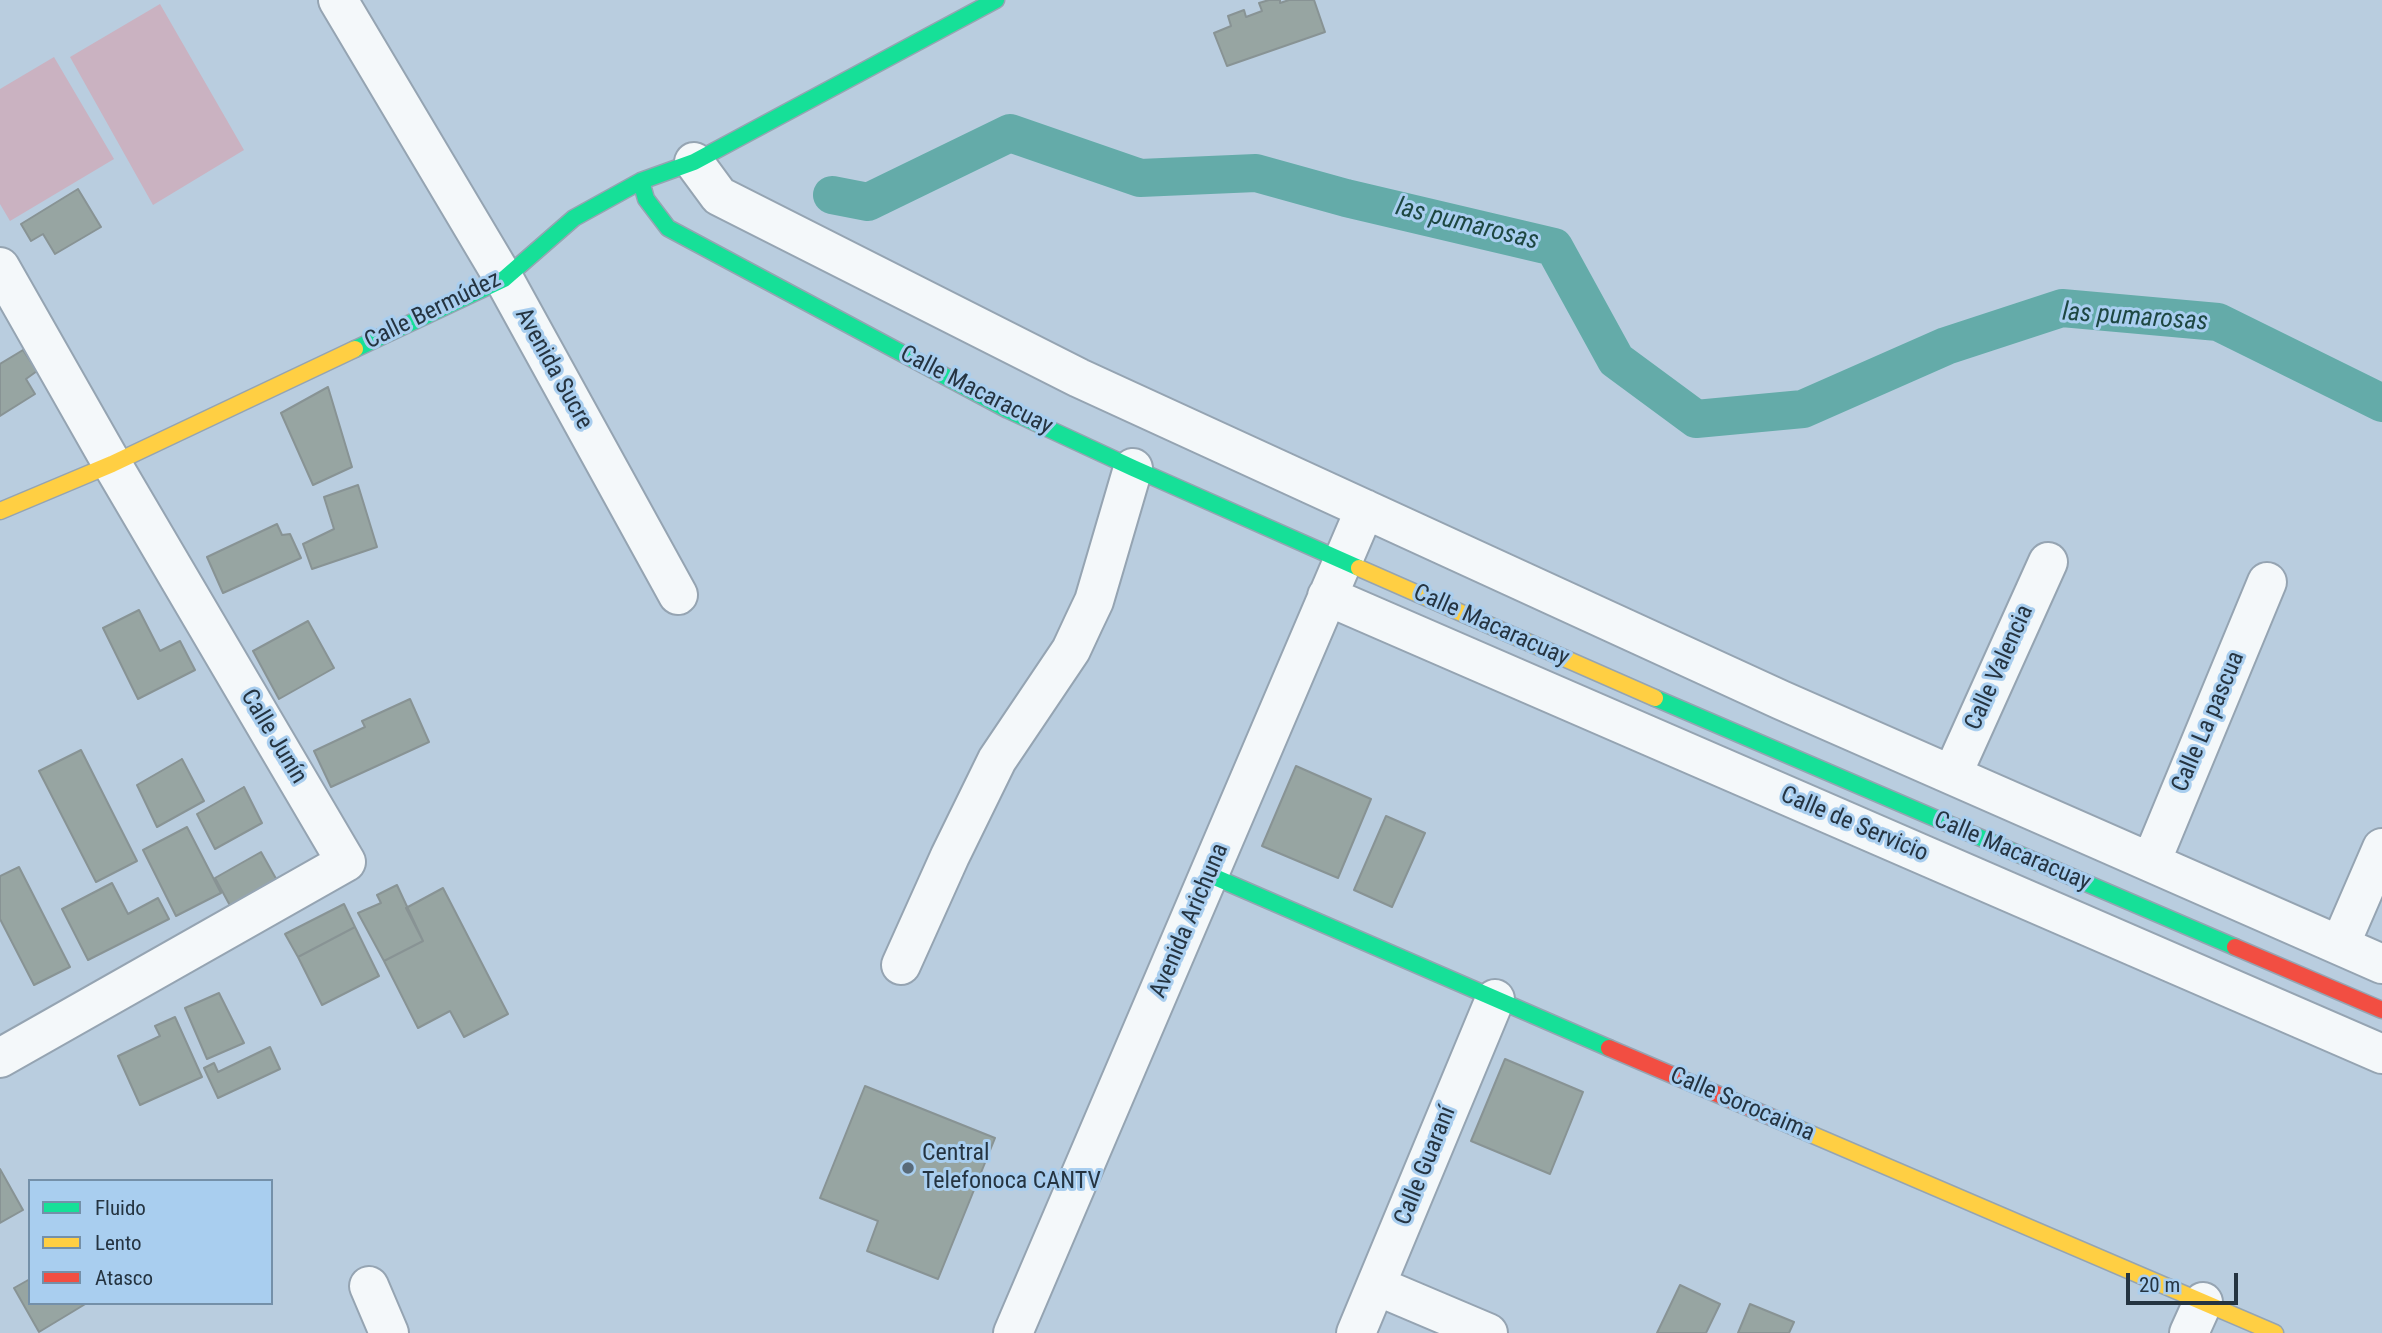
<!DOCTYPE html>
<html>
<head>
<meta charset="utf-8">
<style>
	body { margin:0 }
	#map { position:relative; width:2382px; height:1333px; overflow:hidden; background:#b9cddf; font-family:"Roboto Condensed",sans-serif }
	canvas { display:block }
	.legend { position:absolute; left:28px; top:1179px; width:245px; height:126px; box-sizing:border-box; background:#a9ceef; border:2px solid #7490a9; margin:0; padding:9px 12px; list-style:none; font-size:21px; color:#253441 }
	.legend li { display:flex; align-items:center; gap:14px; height:35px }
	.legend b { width:35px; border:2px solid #7490a9 }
	.scale { position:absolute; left:2126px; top:1273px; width:112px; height:32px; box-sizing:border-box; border:4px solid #253441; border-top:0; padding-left:9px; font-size:21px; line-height:24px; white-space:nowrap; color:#253441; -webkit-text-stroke:5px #a9ceef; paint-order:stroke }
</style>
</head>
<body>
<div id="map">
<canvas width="2382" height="1333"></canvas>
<ul class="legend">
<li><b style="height:9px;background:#16e098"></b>Fluido</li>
<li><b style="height:9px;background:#ffcf43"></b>Lento</li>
<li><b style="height:9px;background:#f24e42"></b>Atasco</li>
</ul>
<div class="scale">20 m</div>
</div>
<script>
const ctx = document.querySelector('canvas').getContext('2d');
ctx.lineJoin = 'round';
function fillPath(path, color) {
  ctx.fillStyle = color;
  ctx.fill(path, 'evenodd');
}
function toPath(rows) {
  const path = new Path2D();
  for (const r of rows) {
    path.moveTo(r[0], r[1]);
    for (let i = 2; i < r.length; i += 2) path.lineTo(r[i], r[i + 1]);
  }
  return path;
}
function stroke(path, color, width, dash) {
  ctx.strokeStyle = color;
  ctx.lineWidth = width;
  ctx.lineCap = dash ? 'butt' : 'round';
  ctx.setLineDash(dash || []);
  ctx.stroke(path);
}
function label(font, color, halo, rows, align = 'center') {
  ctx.font = font + ' "Roboto Condensed",sans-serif';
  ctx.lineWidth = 6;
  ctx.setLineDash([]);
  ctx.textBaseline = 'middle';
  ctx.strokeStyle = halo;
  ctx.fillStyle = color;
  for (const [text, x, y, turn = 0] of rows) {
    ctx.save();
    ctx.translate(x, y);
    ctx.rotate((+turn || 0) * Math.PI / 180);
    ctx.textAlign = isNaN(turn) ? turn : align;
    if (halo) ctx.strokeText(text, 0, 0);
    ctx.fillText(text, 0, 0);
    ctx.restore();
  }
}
fillPath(toPath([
	[160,4,244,150,153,205,70,57],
	[54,57,114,159,10,221,0,204,0,89]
]), '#cab2c1');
stroke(toPath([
	[832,195,868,202,1010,133,1140,178,1256,173,1346,198,1554,247,1616,360,1696,419,1803,409,1946,346,2062,308,2218,322,2382,403]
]), '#64aba9', 38);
const building = toPath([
	[1269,0,1280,0,1280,3,1289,0,1314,0,1325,32,1227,66,1214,33,1231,26,1228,16,1244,10,1246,17,1262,11,1259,3,1269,0],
	[78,189,101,227,55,254,43,234,31,241,21,224,78,189],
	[23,350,37,371,26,379,35,394,0,416,0,364,23,350],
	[328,387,352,467,313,485,281,413,328,387],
	[358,485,377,547,312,569,303,544,334,529,324,497,358,485],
	[277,524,282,535,290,534,301,558,223,593,207,557,277,524],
	[139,610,160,651,180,641,195,670,138,699,103,628,139,610],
	[308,621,334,668,279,699,253,651,308,621],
	[410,699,429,742,331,787,314,751,365,727,362,721,410,699],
	[81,750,137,861,96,882,39,771,81,750],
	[182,759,204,801,157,827,137,785,182,759],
	[1296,766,1371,799,1338,878,1262,846,1296,766],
	[244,787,262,823,215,849,197,814,244,787],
	[1386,816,1425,833,1392,907,1354,890,1386,816],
	[187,827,221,893,176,916,143,850,187,827],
	[261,852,279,884,233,911,215,878,261,852],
	[19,867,70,967,34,985,0,919,0,876,19,867],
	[112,883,128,914,158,898,169,919,88,960,62,909,112,883],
	[397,885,423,941,384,961,358,913,381,903,377,895,397,885],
	[443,888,508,1014,464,1037,450,1011,418,1028,384,961,423,941,406,908,443,888],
	[344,904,355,927,298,957,285,934,344,904],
	[355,927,379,976,322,1005,298,957,355,927],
	[219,993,244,1043,207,1059,185,1008,219,993],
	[175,1017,202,1077,140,1105,118,1056,160,1036,155,1026,175,1017],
	[270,1047,280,1069,218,1098,204,1068,214,1063,218,1072,270,1047],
	[1505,1059,1583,1092,1550,1174,1471,1141,1505,1059],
	[865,1086,995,1138,938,1279,867,1251,878,1221,820,1198,865,1086],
	[0,1169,23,1210,0,1223,0,1169],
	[30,1279,30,1303,87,1303,39,1332,14,1288,30,1279],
	[1680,1285,1720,1304,1706,1333,1657,1333,1680,1285],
	[1750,1304,1794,1322,1789,1333,1738,1333,1750,1304]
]);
fillPath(building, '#97a5a2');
stroke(building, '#889394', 2);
const street = toPath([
	[338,0,504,279,678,595],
	[694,162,719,196,1079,378,1781,700,2382,964],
	[0,267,112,464,346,862,0,1058],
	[1327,596,2382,1054],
	[1952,775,2048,562],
	[2151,862,2267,582],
	[2340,945,2382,848],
	[901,965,950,856,997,760,1071,650,1084,622,1094,601,1133,468],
	[369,1286,389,1333],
	[1377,1286,1488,1333],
	[1013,1333,1365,509],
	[1356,1333,1495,999],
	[2189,1333,2203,1302]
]);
const fast = toPath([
	[641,181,646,199,668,228,1008,410,1133,468,1359,568],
	[355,349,504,279,574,218,641,181,694,162,996,0],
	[1655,698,2235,947],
	[1210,875,1609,1048]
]);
const slow = toPath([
	[0,511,112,464,355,349],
	[1359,568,1655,698],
	[1799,1129,2275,1333]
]);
const jam = toPath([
	[2235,947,2382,1010],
	[1609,1048,1799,1129]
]);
stroke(street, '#95a4b2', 42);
stroke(fast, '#95a4b2', 19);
stroke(slow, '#95a4b2', 19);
stroke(jam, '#95a4b2', 19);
stroke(street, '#f4f8fa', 38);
stroke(fast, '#16e098', 16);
stroke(slow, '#ffcf43', 16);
stroke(jam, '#f24e42', 16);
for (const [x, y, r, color] of [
	[908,1168,7,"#596a78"]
]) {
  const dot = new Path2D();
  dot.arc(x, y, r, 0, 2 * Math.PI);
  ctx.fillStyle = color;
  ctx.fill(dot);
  stroke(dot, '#a9ceef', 2.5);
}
label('24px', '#253441', '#a9ceef', [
	["Calle Bermúdez",433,311,-26],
	["Avenida Sucre",553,369,61],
	["Calle Macaracuay",976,391,27],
	["Calle Macaracuay",1491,626,24],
	["Calle Valencia",2000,668,-66],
	["Calle La pascua",2209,722,-67],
	["Calle Junín",273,737,59],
	["Calle de Servicio",1854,825,23],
	["Calle Macaracuay",2012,852,23],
	["Avenida Arichuna",1190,921,-67],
	["Calle Sorocaima",1742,1105,23],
	["Calle Guaraní",1426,1166,-68]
]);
label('24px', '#253441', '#a9ceef', [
	["Central",922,1154],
	["Telefonoca CANTV",922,1182]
], 'left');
label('italic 26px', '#1e4742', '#a9ceef', [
	["las pumarosas",1467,225,14],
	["las pumarosas",2135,318,4]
]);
</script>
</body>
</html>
